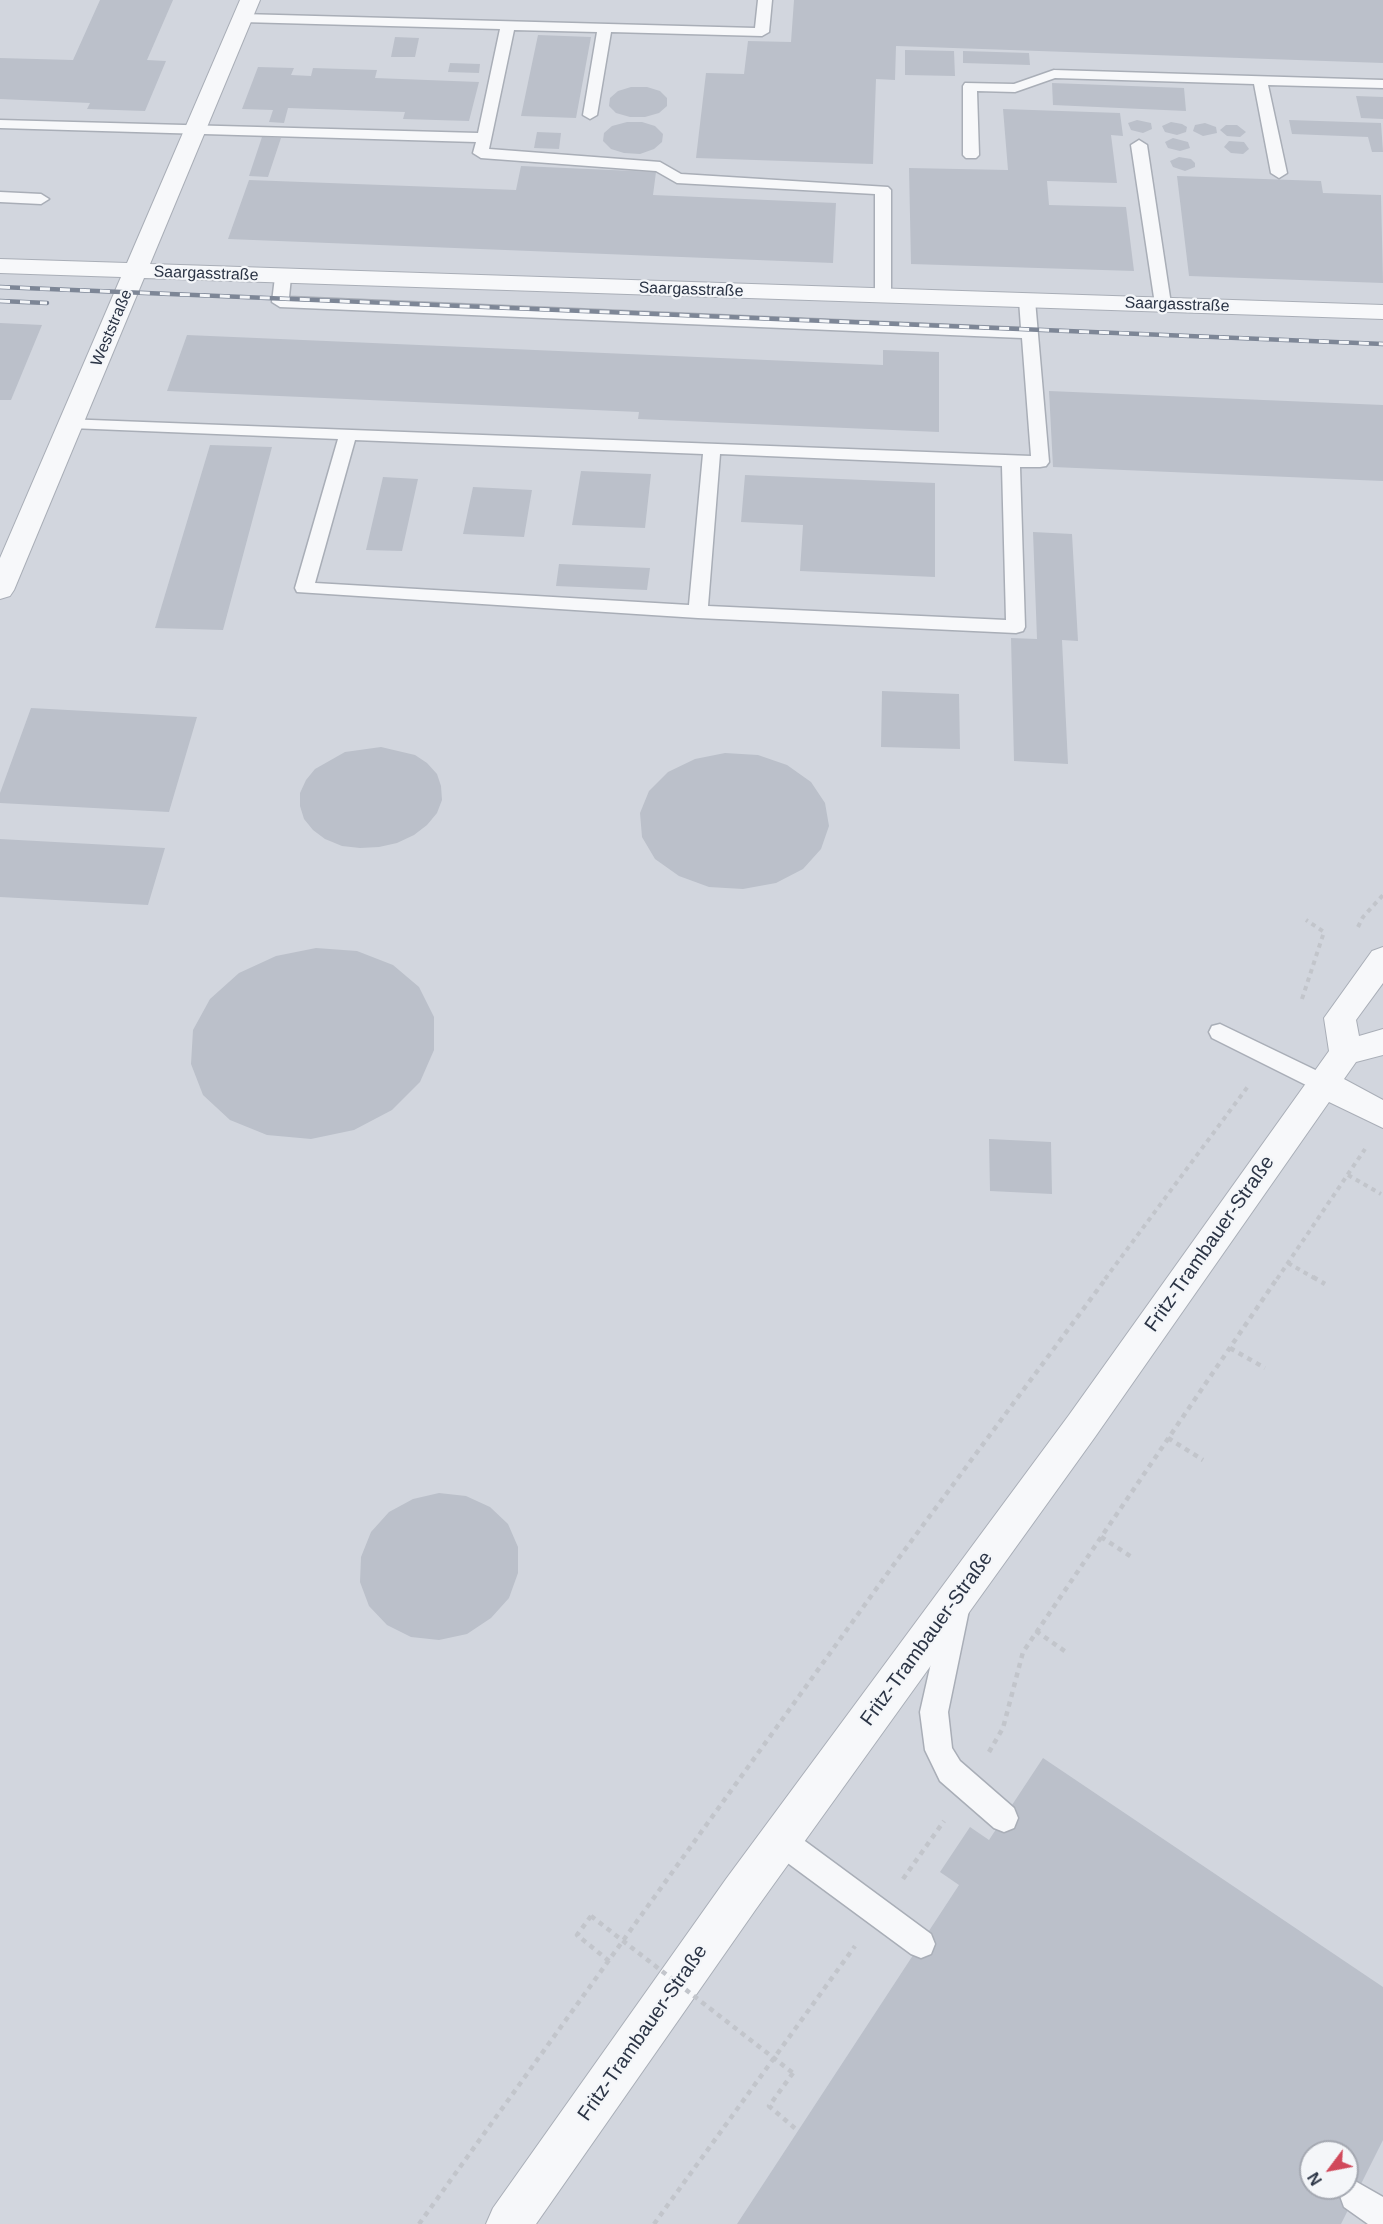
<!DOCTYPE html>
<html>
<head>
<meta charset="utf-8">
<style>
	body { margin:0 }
	#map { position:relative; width:1383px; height:2224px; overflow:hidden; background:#e4e7ec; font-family:Helvetica,sans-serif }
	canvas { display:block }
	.north { position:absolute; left:1299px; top:2140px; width:60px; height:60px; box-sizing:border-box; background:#f4f6f9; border:2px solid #a4a8b1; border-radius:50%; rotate:238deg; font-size:16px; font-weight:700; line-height:24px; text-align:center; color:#2b3445 }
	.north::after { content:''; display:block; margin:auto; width:21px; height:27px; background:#d1495b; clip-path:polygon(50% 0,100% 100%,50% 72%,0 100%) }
</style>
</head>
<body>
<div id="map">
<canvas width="1383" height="2224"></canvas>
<div class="north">N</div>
</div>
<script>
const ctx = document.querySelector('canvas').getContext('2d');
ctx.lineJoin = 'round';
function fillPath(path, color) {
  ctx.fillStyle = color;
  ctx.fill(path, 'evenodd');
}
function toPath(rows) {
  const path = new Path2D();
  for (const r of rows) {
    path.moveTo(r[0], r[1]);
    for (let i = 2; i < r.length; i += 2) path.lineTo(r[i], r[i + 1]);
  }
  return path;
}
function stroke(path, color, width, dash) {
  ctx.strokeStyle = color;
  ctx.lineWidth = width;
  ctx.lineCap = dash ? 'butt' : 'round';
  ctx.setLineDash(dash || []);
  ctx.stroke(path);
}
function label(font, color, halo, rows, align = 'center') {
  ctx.font = font + ' Helvetica,sans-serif';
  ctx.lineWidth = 4.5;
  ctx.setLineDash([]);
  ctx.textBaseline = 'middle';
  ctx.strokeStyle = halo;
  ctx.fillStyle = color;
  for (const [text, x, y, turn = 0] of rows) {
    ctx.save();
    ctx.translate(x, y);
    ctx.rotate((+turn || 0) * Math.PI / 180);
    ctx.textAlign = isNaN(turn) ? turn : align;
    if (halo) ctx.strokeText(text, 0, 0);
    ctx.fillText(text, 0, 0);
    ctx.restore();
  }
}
fillPath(toPath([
	[0,0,1383,0,1383,2224,0,2224],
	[1311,2152,1347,2152,1347,2188,1311,2188]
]), '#d2d6de');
fillPath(toPath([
	[100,0,173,0,147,60,166,61,145,111,87,109,90,103,0,99,0,58,73,60],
	[794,0,1383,0,1383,63,896,46,895,80,876,79,873,164,696,158,706,73,744,74,748,41,791,42],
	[538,35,591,37,576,118,521,116],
	[395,37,419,38,415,57,391,57],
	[905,50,954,51,955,76,905,75],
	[963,51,1029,53,1030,65,963,63],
	[450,63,480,64,479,73,448,72],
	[258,67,294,68,291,75,311,76,313,68,377,70,375,78,479,82,469,121,403,119,405,112,288,108,284,123,269,122,273,110,242,109],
	[1052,83,1184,88,1186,111,1053,105],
	[631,87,647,87,660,91,667,98,667,106,659,113,645,117,630,117,616,113,609,106,610,98,618,91],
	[1356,96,1383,97,1383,119,1361,118],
	[1003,109,1120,113,1123,136,1111,135,1117,183,1047,181,1049,205,1126,207,1134,271,911,264,909,168,1008,170],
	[1137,120,1151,123,1152,129,1143,133,1131,130,1128,123],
	[1289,120,1381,123,1383,152,1372,152,1368,137,1292,134],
	[627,122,642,122,655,126,663,134,662,142,654,149,640,154,624,153,611,149,603,141,604,133,612,126],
	[1171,122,1182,124,1187,127,1186,132,1177,135,1165,132,1162,126],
	[1205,123,1216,127,1217,133,1203,136,1193,131,1195,125],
	[1226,125,1237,125,1246,132,1240,137,1227,136,1220,130],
	[537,132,561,133,559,149,534,148],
	[262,137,281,138,268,177,249,176],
	[1173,138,1188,142,1190,148,1180,151,1168,148,1165,142],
	[1229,141,1244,142,1249,149,1243,154,1231,153,1224,147],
	[1179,157,1191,159,1195,163,1195,167,1185,171,1173,167,1170,161],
	[521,166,656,172,653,195,836,203,833,263,228,239,249,180,516,190],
	[1177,176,1321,181,1323,193,1381,195,1383,283,1189,276],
	[0,323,42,325,11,400,0,400],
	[187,335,883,365,883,350,939,352,939,432,638,419,639,412,167,391],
	[1049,391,1383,405,1383,481,1053,467],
	[210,445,272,447,223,630,155,628],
	[581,471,651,474,645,528,572,525],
	[745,475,935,483,935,577,800,571,803,525,741,522],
	[383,477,418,479,402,551,366,550],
	[473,487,532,490,524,537,463,534],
	[1033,532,1072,534,1078,641,1062,640,1068,764,1014,761,1011,638,1037,639],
	[559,564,650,568,647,590,556,586],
	[882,691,959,694,960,749,881,747],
	[31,708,197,717,169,812,0,803,0,793],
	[381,747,415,755,427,763,437,774,441,786,442,800,437,813,427,825,414,835,397,843,379,847,360,848,342,846,325,839,313,830,304,819,300,806,300,793,306,780,315,769,345,752],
	[725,753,758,755,787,765,811,782,825,803,829,826,821,849,803,869,776,883,743,889,709,887,679,876,655,859,642,837,640,813,649,791,668,772,695,759],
	[0,839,165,848,148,905,0,897],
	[316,948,357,951,393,965,419,987,434,1017,434,1050,420,1082,392,1110,354,1130,311,1139,267,1135,230,1120,203,1095,191,1064,193,1030,210,999,239,973,276,956],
	[989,1139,1051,1142,1052,1194,990,1191],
	[439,1493,466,1496,490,1507,508,1524,518,1547,518,1573,509,1598,491,1618,467,1634,439,1640,411,1637,387,1625,369,1606,360,1582,361,1557,371,1532,389,1512,413,1499],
	[1043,1758,1383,1987,1383,2140,1341,2224,737,2224,959,1885,940,1872,970,1827,989,1840],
	[1311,2152,1347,2152,1347,2188,1311,2188]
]), '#bbc0ca');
const lane = toPath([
	[758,0,772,0,769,32,762,36,611,32,597,115,590,119,583,115,597,32,514,30,489,149,660,162,681,174,888,187,891,190,891,296,889,299,883,301,875,296,875,194,677,183,656,171,481,158,473,153,476,142,0,128,0,120,478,133,500,29,242,22,235,18,242,14,755,28,758,0],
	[1054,70,1383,80,1383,88,1268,85,1287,173,1279,178,1271,173,1254,84,1055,78,1015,92,977,91,979,155,976,158,966,158,963,155,963,86,965,83,1014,84,1054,70],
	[1139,140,1147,145,1171,304,1163,309,1155,304,1131,145,1139,140],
	[0,192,41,194,49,199,41,204,0,202,0,192],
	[283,272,291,277,289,297,1021,328,1019,300,1027,295,1033,297,1035,300,1049,462,1046,466,1040,467,1020,467,1025,627,1023,631,1016,633,698,618,297,592,295,588,338,439,71,428,65,427,62,423,65,419,1031,456,1022,338,280,307,272,302,275,277,283,272],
	[355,440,703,454,689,605,315,583,355,440],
	[720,454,1002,466,1006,620,708,606,720,454],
	[1220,1024,1332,1078,1335,1084,1332,1090,1324,1093,1316,1090,1212,1038,1209,1032,1212,1026,1220,1024],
	[956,1598,965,1601,969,1610,948,1712,952,1748,960,1761,1014,1808,1018,1818,1014,1828,1004,1832,994,1828,940,1781,925,1750,920,1712,943,1610,947,1601,956,1598],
	[780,1826,790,1830,931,1934,935,1944,931,1954,921,1958,911,1954,770,1850,766,1840,770,1830,780,1826],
	[1355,2181,1383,2197,1383,2224,1368,2224,1344,2207,1340,2196,1343,2188,1347,2188,1347,2184,1355,2181]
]);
const street = toPath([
	[240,0,260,0,150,264,1383,305,1383,319,144,278,14,590,10,596,0,599,0,558,121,277,0,273,0,259,127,263,240,0],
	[1383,947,1383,983,1356,1020,1359,1036,1383,1029,1383,1055,1356,1062,1344,1079,1383,1100,1383,1128,1329,1102,1095,1437,756,1909,536,2224,486,2224,493,2208,726,1879,1069,1415,1329,1051,1324,1018,1372,951,1383,947]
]);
stroke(lane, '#a9aeb7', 3);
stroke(street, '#a9aeb7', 2);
stroke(toPath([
	[1358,927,1363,917,1383,895],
	[1302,999,1324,932,1306,920],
	[1348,1175,1381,1194],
	[1288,1263,1316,1279],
	[1105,1279,1249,1085],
	[1277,1279,1365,1149]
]), '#c2c5cb', 4, [4.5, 4.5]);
stroke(toPath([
	[1313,1277,1325,1284],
	[1230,1348,1265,1368],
	[1168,1438,1203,1460],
	[1101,1537,1133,1558],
	[1036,1631,1066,1652],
	[989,1752,1003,1728,1023,1652,1278,1277],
	[903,1879,944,1821],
	[591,1916,577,1935,609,1961],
	[793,2073,769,2106,798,2131],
	[419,2224,892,1567,1107,1277],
	[654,2224,855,1946]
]), '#c2c5cb', 4.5, [5, 5]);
fillPath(lane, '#f7f8fa');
fillPath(street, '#f7f8fa');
const rail = toPath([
	[0,287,1383,344],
	[0,301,47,303]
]);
stroke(rail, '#7d8696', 4.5);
stroke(rail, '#f4f6f9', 3, [10]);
stroke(toPath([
	[591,1916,793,2073]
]), '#c2c5cb', 4.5, [5, 5]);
label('16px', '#2b3445', '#f4f6f9', [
	["Saargasstraße",206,274,2],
	["Saargasstraße",691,290,2],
	["Saargasstraße",1177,305,2],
	["Weststraße",112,328,-67]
]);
label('20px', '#2b3445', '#f4f6f9', [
	["Fritz-Trambauer-Straße",1210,1244,-55],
	["Fritz-Trambauer-Straße",927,1639,-54],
	["Fritz-Trambauer-Straße",643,2033,-55]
]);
</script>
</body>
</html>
